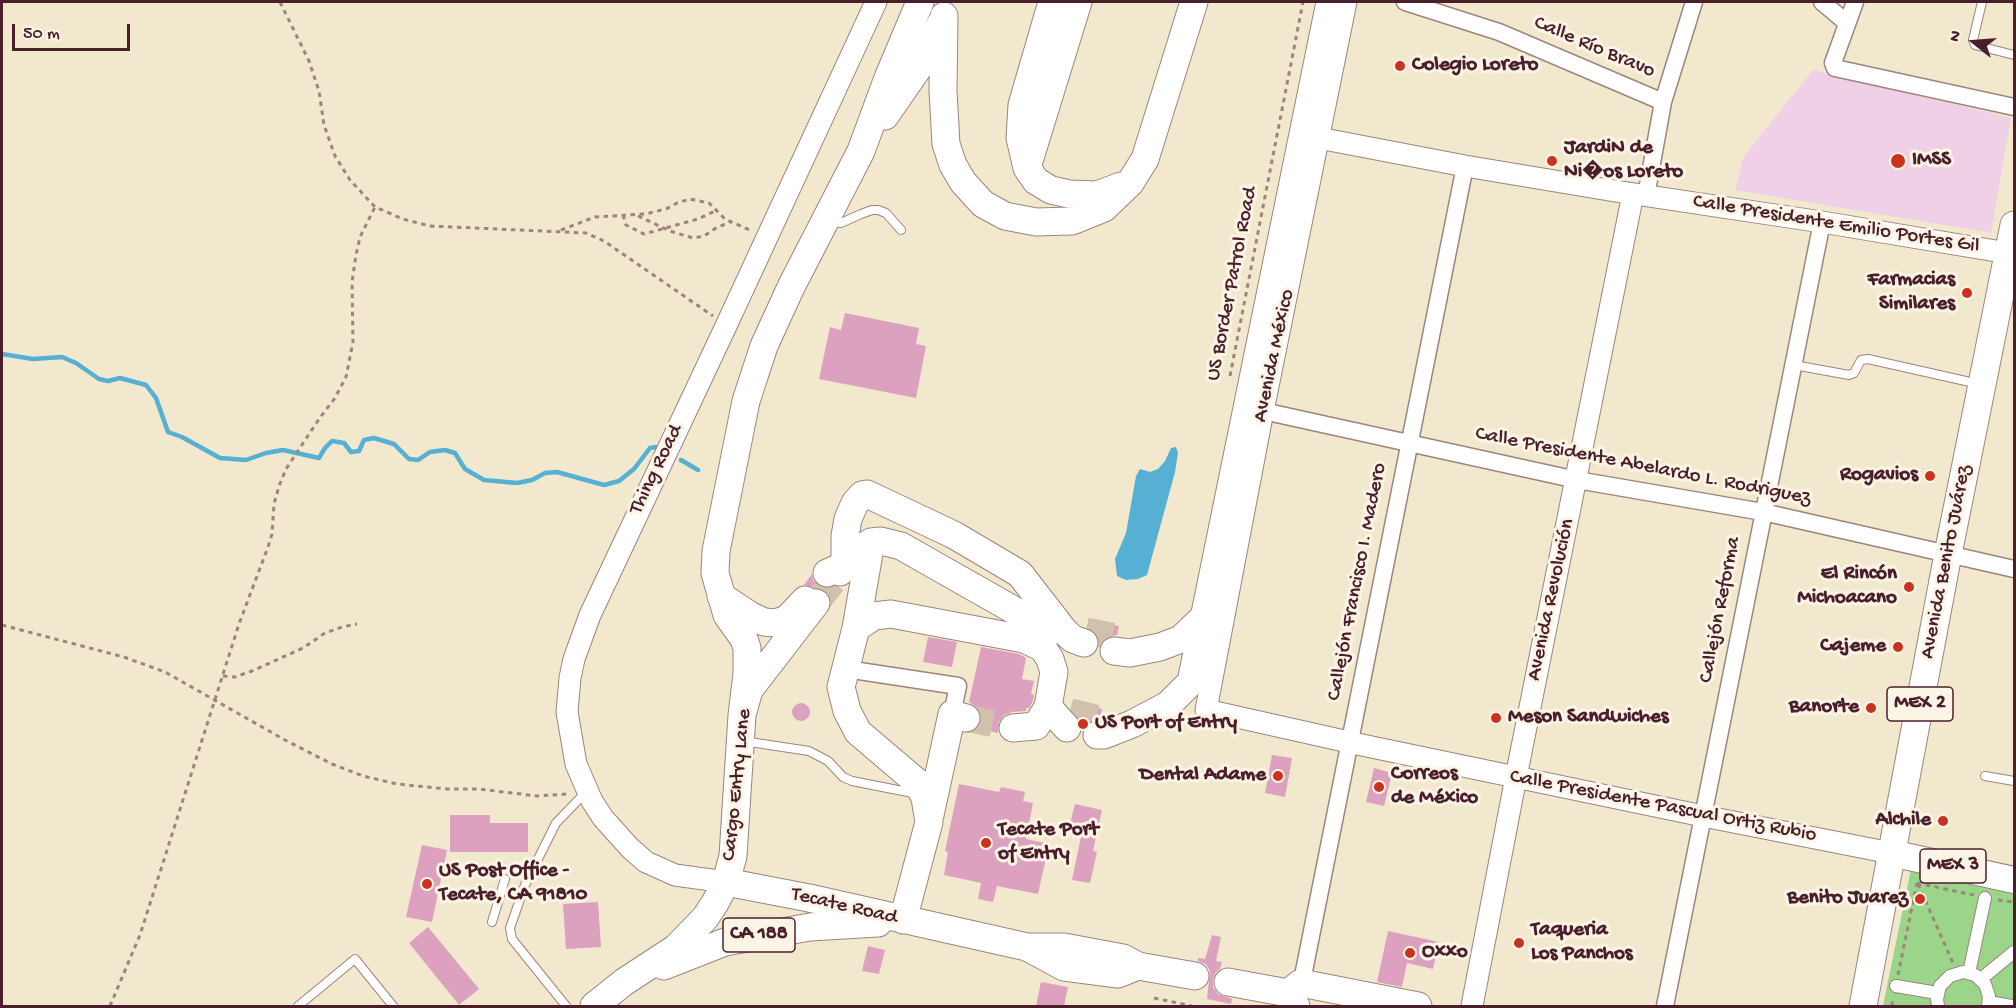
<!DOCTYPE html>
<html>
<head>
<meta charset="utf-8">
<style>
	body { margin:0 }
	#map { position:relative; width:2016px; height:1008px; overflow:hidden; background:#f1e8cd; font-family:"Gochi Hand",sans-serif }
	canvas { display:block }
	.frame { position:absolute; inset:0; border:3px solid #4a1f2b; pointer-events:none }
	.north { position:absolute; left:1944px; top:12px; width:60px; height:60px; -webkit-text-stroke:4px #fcf5e5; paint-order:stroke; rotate:287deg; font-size:16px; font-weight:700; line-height:24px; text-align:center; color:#4a1f2b }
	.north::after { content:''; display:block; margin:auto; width:21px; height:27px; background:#4a1f2b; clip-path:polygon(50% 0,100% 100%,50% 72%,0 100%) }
	.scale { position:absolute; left:12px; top:24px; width:118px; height:27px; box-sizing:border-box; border:3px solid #4a1f2b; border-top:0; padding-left:8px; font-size:18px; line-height:21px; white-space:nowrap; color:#4a1f2b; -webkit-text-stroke:4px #fcf5e5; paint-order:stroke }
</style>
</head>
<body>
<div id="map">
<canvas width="2016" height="1008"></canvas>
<div class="frame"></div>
<div class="north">N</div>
<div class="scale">50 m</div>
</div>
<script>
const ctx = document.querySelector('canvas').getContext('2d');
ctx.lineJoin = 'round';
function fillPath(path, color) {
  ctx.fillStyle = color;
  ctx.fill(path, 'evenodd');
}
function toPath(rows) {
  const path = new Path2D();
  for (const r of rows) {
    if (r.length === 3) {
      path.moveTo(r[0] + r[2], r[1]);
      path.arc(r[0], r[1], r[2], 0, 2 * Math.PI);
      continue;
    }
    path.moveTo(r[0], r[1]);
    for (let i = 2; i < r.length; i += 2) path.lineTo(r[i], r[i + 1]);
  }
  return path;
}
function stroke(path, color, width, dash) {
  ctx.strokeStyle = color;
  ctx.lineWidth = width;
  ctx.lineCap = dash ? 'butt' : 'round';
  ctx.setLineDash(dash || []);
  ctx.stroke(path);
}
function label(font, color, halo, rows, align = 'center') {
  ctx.font = font + ' "Gochi Hand",sans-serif';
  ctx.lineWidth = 6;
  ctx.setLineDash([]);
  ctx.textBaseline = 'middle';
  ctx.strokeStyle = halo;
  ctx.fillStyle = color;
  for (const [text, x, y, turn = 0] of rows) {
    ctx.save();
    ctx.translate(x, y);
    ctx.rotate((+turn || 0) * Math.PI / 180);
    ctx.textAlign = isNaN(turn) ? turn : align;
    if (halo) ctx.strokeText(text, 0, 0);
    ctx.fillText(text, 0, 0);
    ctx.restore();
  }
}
fillPath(toPath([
	[1813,70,2011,118,1991,233,1735,190,1744,156]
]), '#efd0e6');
fillPath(toPath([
	[1911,869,2014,893,2014,1006,1883,1006]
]), '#9bd589');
fillPath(toPath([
	[1176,447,1178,453,1175,472,1147,575,1138,579,1126,580,1117,576,1115,559,1126,533,1136,476,1140,469,1150,472,1158,469,1165,461,1171,448]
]), '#56b0d3');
stroke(toPath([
	[2,354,33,359,62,357,76,363,99,379,108,381,120,378,146,385,156,398,168,432,182,437,220,458,246,460,266,453,283,450,319,458,325,448,332,441,344,443,351,452,359,451,364,440,374,438,394,444,409,459,418,460,430,452,445,450,455,453,465,469,484,480,517,483,532,480,545,473,557,472,604,485,619,481,634,469,650,448,656,447],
	[681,460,698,470]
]), '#56b0d3', 4.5);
fillPath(toPath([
	[845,313,919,328,916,344,926,346,916,398,819,379,830,327,841,330],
	[812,574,813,580,818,586,826,589,840,587,831,599,825,590,804,585],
	[1089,620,1119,626,1117,635,1107,637,1102,641,1099,647,1099,640,1096,633,1087,627],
	[928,637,957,642,952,667,923,662],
	[981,647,1019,654,1026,658,1022,679,1034,681,1031,694,1034,695,1033,701,1029,708,1026,708,1026,711,1012,712,1004,715,999,722,998,733,978,728,981,722,981,714,977,707,969,702],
	[801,712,9],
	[1072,703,1102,709,1100,719,1089,722,1082,731,1082,724,1071,709],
	[1272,755,1292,758,1285,797,1265,793],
	[1374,768,1392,773,1384,806,1366,802],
	[959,784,999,792,1001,787,1025,792,1023,801,1033,803,1026,839,1049,844,1038,894,997,886,993,902,978,899,981,883,944,875,948,852,945,851],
	[1075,804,1102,810,1093,851,1097,852,1090,883,1072,880,1083,827,1070,824],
	[450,815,490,815,490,823,528,823,528,852,450,852],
	[422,845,447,850,432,922,406,917],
	[598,902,601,947,566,949,563,904],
	[428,927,479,989,459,1005,409,943],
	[1388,931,1439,942,1433,969,1407,963,1402,987,1377,982],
	[1212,935,1221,937,1216,961,1222,962,1220,969,1216,972,1213,979,1213,987,1218,994,1232,999,1231,1004,1207,999,1210,971,1206,964,1198,961,1198,958,1205,959],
	[868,946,885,950,879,974,862,971],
	[1041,982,1068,987,1064,1006,1036,1006]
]), '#dda1c0');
stroke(toPath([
	[816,603,835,579],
	[1086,631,1116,637],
	[1070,712,1100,719],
	[966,718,1013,728]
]), '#d0c0ad', 27, [27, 14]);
const service = toPath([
	[1982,2,1973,40,1975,45,2014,55],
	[829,222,841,223,861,214,872,210,878,210,886,213,901,230],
	[1794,365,1849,375,1854,373,1861,360,1868,359,1979,384],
	[743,741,809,751,828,761,843,777,852,781,918,794],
	[1985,776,2014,781],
	[492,922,505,879],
	[298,1006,355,959,393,1006],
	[566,1006,512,939,510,928,525,885,556,823,587,791]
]);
const pedestrian = toPath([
	[1969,973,1985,898],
	[1981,979,2014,952],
	[1896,986,1937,993],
	[1989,1002,2011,1006],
	[1938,1006,1937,999,1940,986,1950,976,1963,972,1975,975,1985,984,1989,996,1988,1006]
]);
const minor = toPath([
	[1405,2,1499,32,1663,102],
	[1822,2,1847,23],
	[1855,2,1833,63,1835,68,2014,107],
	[1646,196,1663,102,1694,2],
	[1263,411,1577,480,1763,512,2014,569],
	[846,669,958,686,952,714],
	[1300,991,1465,166],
	[1665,1006,1822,222]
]);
const tertiary = toPath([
	[1346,2,1263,411,1206,710,1362,745,1703,816,1891,853],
	[1308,136,1465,166,1615,191,1822,222,2014,254],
	[726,882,675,875,646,862,630,848,603,818,592,801,576,764,567,712,570,678,574,659,590,615,726,326,876,2],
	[1472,1006,1516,777,1633,194]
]);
const primary = toPath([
	[1891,853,2014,880]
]);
const trunk = toPath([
	[1052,2,1022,105,1020,138,1027,168,1036,181,1051,190,1069,194,1097,195,1121,186],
	[944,16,943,91,946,144,953,165,963,182,983,204,1005,216,1036,222,1072,221,1104,208,1130,183,1145,159,1194,2],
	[885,116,921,64,941,23],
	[1029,161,1078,2],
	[840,572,855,552,871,542,881,541,901,546,1026,617,1065,632],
	[827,573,845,565,845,536,848,519,855,503,862,495,867,494,954,535,1020,574,1065,632,1073,639,1084,643],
	[721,596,751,616,764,622,776,623,787,619,805,600],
	[856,628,871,542],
	[1114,651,1130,653,1160,647,1181,639,1204,617],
	[1048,707,1067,728],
	[742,715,747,674,747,648,744,639,727,615,715,573,716,551,746,401,764,346,791,287,861,151,888,78,920,2],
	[1097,735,1104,735,1132,724,1168,705,1191,682,1330,2],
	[930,815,952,714,966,718],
	[726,882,809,898,1027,947,1064,967,1118,974,1138,966],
	[903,920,929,822,925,798,918,783,858,732,847,711,841,687,856,628,874,616,891,614,1024,639,1043,648,1050,659,1054,672,1048,707,1036,726,1013,728],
	[1032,947,1064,947,1123,958,1138,966,1195,976],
	[664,966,725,942,810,927,878,923],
	[1228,982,1288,993,1296,1006],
	[1288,993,1301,983,1418,1006],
	[594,1006,624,982,676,948,705,918,715,903,726,882,733,856,742,715,749,690,816,603],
	[1863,1006,1948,554,2014,225]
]);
stroke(service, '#9e847c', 10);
stroke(pedestrian, '#9e847c', 14);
stroke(minor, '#9e847c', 19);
stroke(tertiary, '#9e847c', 23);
stroke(primary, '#9e847c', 28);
stroke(trunk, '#9e847c', 29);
stroke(toPath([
	[280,2,309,61,319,91,324,125,335,156,350,180,375,207,403,219,430,226,586,233,604,241,713,316],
	[623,215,626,225,644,234,698,219,715,211],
	[638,216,670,231,693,238,704,236,716,228,730,222],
	[561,230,595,217,645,214,666,209,677,203,690,199,709,203,725,219,752,231],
	[1230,376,1303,2],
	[2,625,124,657,165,672,285,740,332,764,363,776,397,784,447,789,479,789,537,796,568,794],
	[223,676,235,677,252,671,303,648,325,633,342,627,357,624],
	[1917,883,1974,895],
	[1918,884,1953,963],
	[1998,900,2014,902],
	[1898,975,1917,883],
	[1154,998,1192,1006],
	[110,1006,140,935,239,624,268,547,272,534,274,504,279,486,286,469,319,419,335,398,346,377,353,342,352,282,356,255,360,237,375,207],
	[1892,1006,1893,999]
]), '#9e847c', 3, [4.5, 4.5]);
stroke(service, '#fff', 8);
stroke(pedestrian, '#fff', 12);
stroke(minor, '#fff', 16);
stroke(tertiary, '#fff', 21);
stroke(primary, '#fff', 26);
stroke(trunk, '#fff', 27);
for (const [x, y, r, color] of [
	[1400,66,6,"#c8321e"],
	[1552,161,6,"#c8321e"],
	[1898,161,8,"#c8321e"],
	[1967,293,6,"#c8321e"],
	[1930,476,6,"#c8321e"],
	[1909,587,6,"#c8321e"],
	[1898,647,6,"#c8321e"],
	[1871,708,6,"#c8321e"],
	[1496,718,6,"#c8321e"],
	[1083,724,6,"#c8321e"],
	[1278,776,6,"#c8321e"],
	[1379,787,6,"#c8321e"],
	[1943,821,6,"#c8321e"],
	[986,843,6,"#c8321e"],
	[427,884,6,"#c8321e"],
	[1920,899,6,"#c8321e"],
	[1519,943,6,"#c8321e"],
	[1410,953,6,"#c8321e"]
]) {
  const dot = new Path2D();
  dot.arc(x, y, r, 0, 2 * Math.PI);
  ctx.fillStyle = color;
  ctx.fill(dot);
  stroke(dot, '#fcf5e5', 2);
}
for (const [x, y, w] of [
	[1920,704,66],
	[1953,866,66],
	[759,935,72]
]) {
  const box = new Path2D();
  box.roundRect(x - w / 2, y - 17, w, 34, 4.5);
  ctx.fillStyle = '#fcf5e5';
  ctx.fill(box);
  stroke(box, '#4a1f2b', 1.5);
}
label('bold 20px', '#4a1f2b', null, [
	["MEX 2",1920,704],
	["MEX 3",1953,866],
	["CA 188",759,935]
]);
label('21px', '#4a1f2b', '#fcf5e5', [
	["Calle Río Bravo",1594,48,23],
	["Calle Presidente Emilio Portes Gil",1836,225,9],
	["US Border Patrol Road",1233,284,-79],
	["Avenida México",1275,356,-78],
	["Calle Presidente Abelardo L. Rodriguez",1643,467,11],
	["Thing Road",657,470,-64],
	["Avenida Benito Juárez",1947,562,-79],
	["Callejón Francisco I. Madero",1358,582,-79],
	["Avenida Revolución",1552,600,-78],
	["Callejón Reforma",1721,610,-79],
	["Cargo Entry Lane",738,785,-84],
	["Calle Presidente Pascual Ortiz Rubio",1663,807,11],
	["Tecate Road",844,907,13]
]);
label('bold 21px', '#4a1f2b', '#fcf5e5', [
	["Colegio Loreto",1412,66],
	["JardiN de",1564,149],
	["Ni�os Loreto",1564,173],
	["IMSS",1912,161],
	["Farmacias",1955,281,"right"],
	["Similares",1955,305,"right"],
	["Rogavios",1918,476,"right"],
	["El Rincón",1897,575,"right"],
	["Michoacano",1897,599,"right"],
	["Cajeme",1886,647,"right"],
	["Banorte",1859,708,"right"],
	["Meson Sandwiches",1508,718],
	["US Port of Entry",1095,724],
	["Correos",1391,775],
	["de México",1391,799],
	["Dental Adame",1266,776,"right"],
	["Alchile",1931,821,"right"],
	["Tecate Port",998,831],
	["of Entry",998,855],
	["US Post Office -",439,872],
	["Tecate, CA 91810",439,896],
	["Benito Juarez",1908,899,"right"],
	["Taqueria",1531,931],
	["Los Panchos",1531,955],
	["Oxxo",1422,953]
], 'left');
</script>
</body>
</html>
